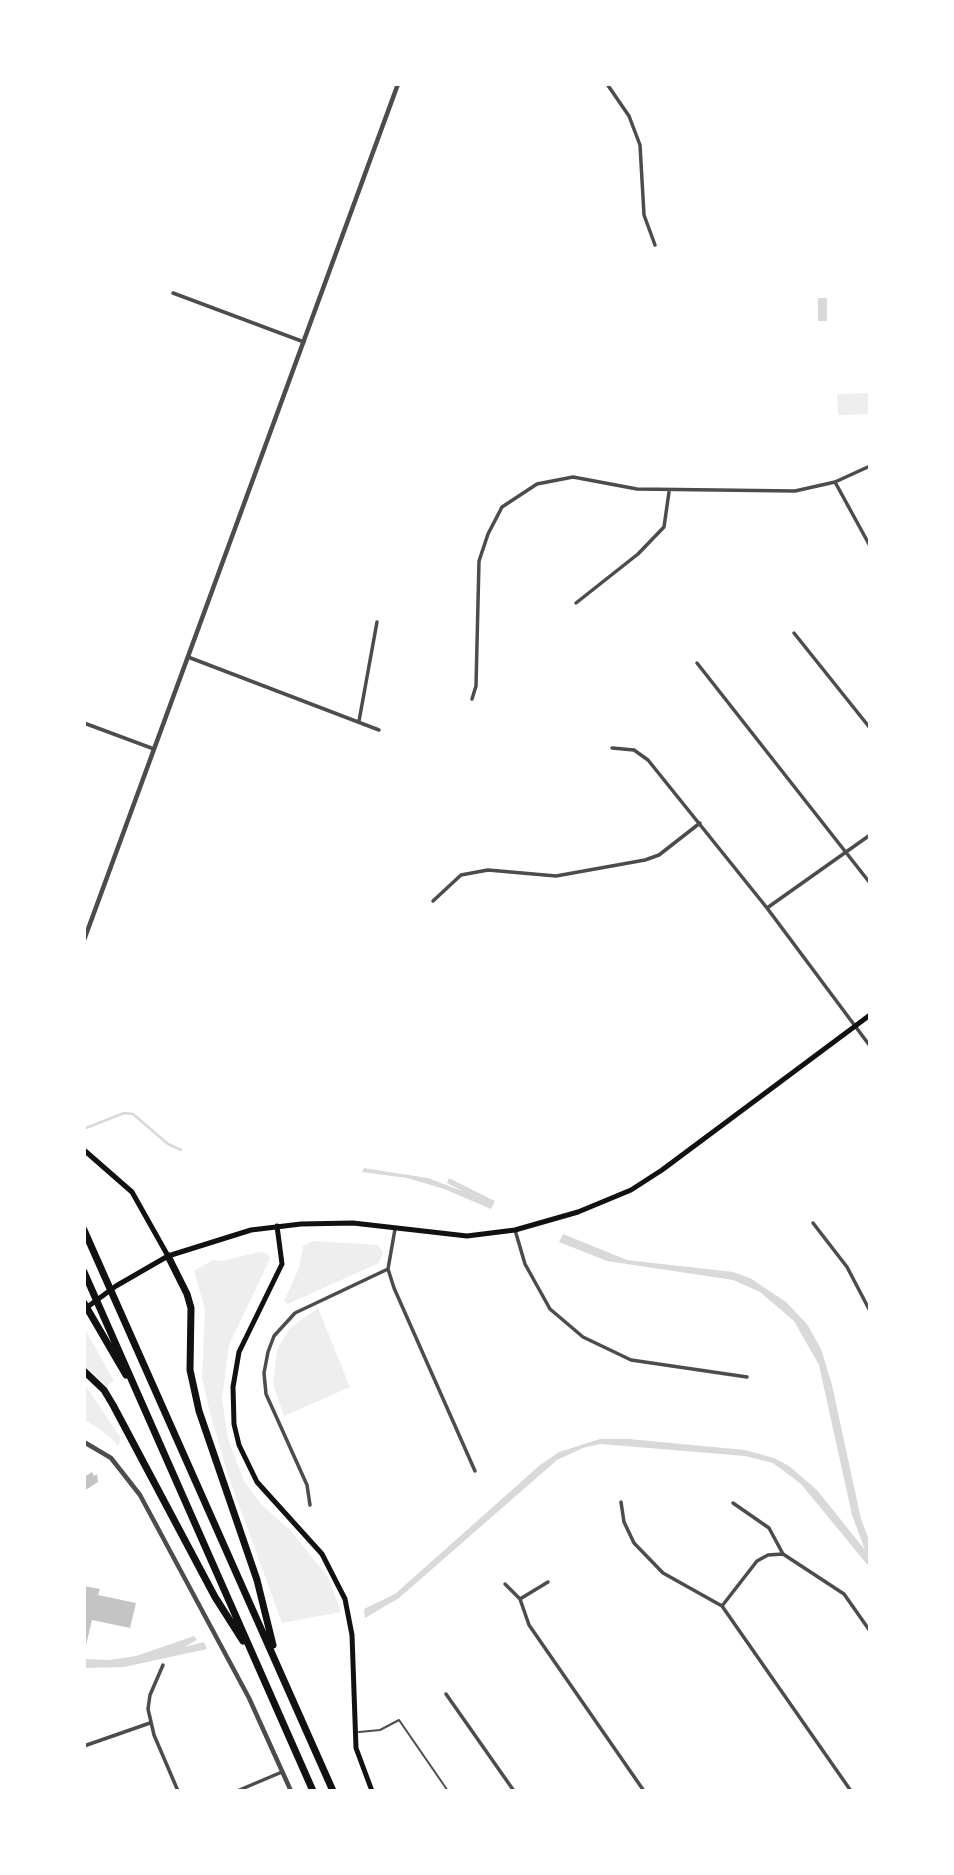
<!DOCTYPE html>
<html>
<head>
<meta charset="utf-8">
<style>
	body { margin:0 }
	#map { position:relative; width:954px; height:1875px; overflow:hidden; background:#fff; font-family:"Noto Sans",sans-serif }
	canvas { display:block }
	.frame { position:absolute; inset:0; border:86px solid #fff; pointer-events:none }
</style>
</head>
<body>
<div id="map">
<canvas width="954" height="1875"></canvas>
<div class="frame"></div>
</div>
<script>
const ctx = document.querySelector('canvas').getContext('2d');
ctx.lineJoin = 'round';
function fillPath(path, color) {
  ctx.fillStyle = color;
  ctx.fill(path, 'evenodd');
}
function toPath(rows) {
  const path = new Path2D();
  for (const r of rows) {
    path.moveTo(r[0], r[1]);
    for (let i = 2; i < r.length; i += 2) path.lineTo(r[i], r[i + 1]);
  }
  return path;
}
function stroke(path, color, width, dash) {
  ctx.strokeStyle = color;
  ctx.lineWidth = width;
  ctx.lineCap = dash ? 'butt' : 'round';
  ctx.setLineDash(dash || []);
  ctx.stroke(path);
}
fillPath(toPath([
	[870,393,870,414,838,415,837,394],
	[313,1241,378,1245,383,1253,379,1263,288,1304,284,1301,299,1268,303,1246],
	[259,1252,268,1254,270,1259,229,1345,222,1399,228,1439,244,1481,262,1505,290,1530,328,1577,341,1612,282,1623,228,1475,210,1413,202,1378,205,1309,194,1271,213,1260,222,1261],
	[318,1308,350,1387,284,1416,273,1384,277,1350,290,1328],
	[85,1329,114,1381,106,1386,84,1365],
	[84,1383,120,1437,119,1446,100,1429,84,1420]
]), '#eee');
fillPath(toPath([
	[818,298,827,298,827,321,818,321],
	[364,1168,428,1178,462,1191,447,1183,449,1178,495,1201,491,1209,444,1189,407,1178,362,1172],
	[563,1234,627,1260,733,1272,750,1278,786,1302,807,1324,821,1349,832,1385,861,1519,870,1542,870,1568,801,1484,773,1463,745,1456,600,1444,583,1448,557,1460,399,1598,365,1618,364,1609,395,1594,540,1465,559,1452,600,1439,629,1439,745,1450,774,1458,789,1466,817,1490,865,1550,852,1515,819,1365,794,1321,760,1292,733,1280,607,1261,559,1242],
	[194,1636,197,1640,184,1647,204,1642,207,1649,124,1667,84,1668,84,1659,110,1660,136,1656]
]), '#d9d9d9');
stroke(toPath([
	[86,1128,124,1113,133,1114,168,1144,181,1150]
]), '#d9d9d9', 2.5);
fillPath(toPath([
	[92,1472,94,1476,97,1474,98,1482,84,1491,84,1477],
	[84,1586,100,1589,98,1595,136,1603,130,1628,92,1620,85,1650]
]), '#c4c4c4');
stroke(toPath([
	[359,1732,380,1730,399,1720,448,1791]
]), '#4c4c4c', 2);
stroke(toPath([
	[607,84,629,116,640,145,644,215,655,245],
	[173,293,304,342],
	[835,482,870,546],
	[576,603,638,554,664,527,669,492],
	[794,633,870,728],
	[188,657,379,730],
	[697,663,870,883],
	[472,699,476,686,479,561,488,534,502,507,537,484,573,477,637,489,795,491,835,482,870,466],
	[359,721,377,622],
	[84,723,154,749],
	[612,748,634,750,648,760,767,908,870,1046],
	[433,901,461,875,488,870,556,876,645,860,659,855,700,823],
	[767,908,870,835],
	[813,1223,847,1267,870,1311],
	[395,1229,388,1269,394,1288,475,1471],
	[515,1230,525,1264,550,1309,583,1337,631,1360,747,1377],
	[621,1502,624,1522,634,1543,663,1573,722,1606,851,1791],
	[733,1503,769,1528,783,1554],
	[310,1505,307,1485,266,1394,264,1373,268,1352,274,1336,295,1313,388,1269],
	[505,1584,520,1599,529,1625,644,1791],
	[520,1599,548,1582],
	[722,1606,757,1561,768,1555,783,1554,844,1594,870,1631],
	[163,1665,150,1695,148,1709,154,1735,178,1791],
	[446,1694,514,1791],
	[84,1746,150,1723],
	[237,1791,282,1772]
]), '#4c4c4c', 3.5);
stroke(toPath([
	[84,940,398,84],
	[84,1442,111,1458,140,1495,249,1698,291,1791]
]), '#4c4c4c', 4.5);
stroke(toPath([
	[84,1150,132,1192,168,1256],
	[277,1226,282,1264,239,1352,233,1387,234,1424,239,1445,257,1482,322,1554,345,1599,352,1635,356,1748,372,1791],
	[86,1308,116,1286,168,1256,251,1230,301,1224,353,1223,467,1236,515,1230,578,1212,631,1190,662,1170,870,1015]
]), '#111', 5);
stroke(toPath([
	[84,1230,333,1791],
	[168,1256,187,1294,191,1308,190,1370,199,1411,257,1580,273,1645],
	[84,1272,313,1791],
	[84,1303,126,1375],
	[84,1371,104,1390,113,1405,215,1597,243,1641]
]), '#111', 7);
</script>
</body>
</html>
